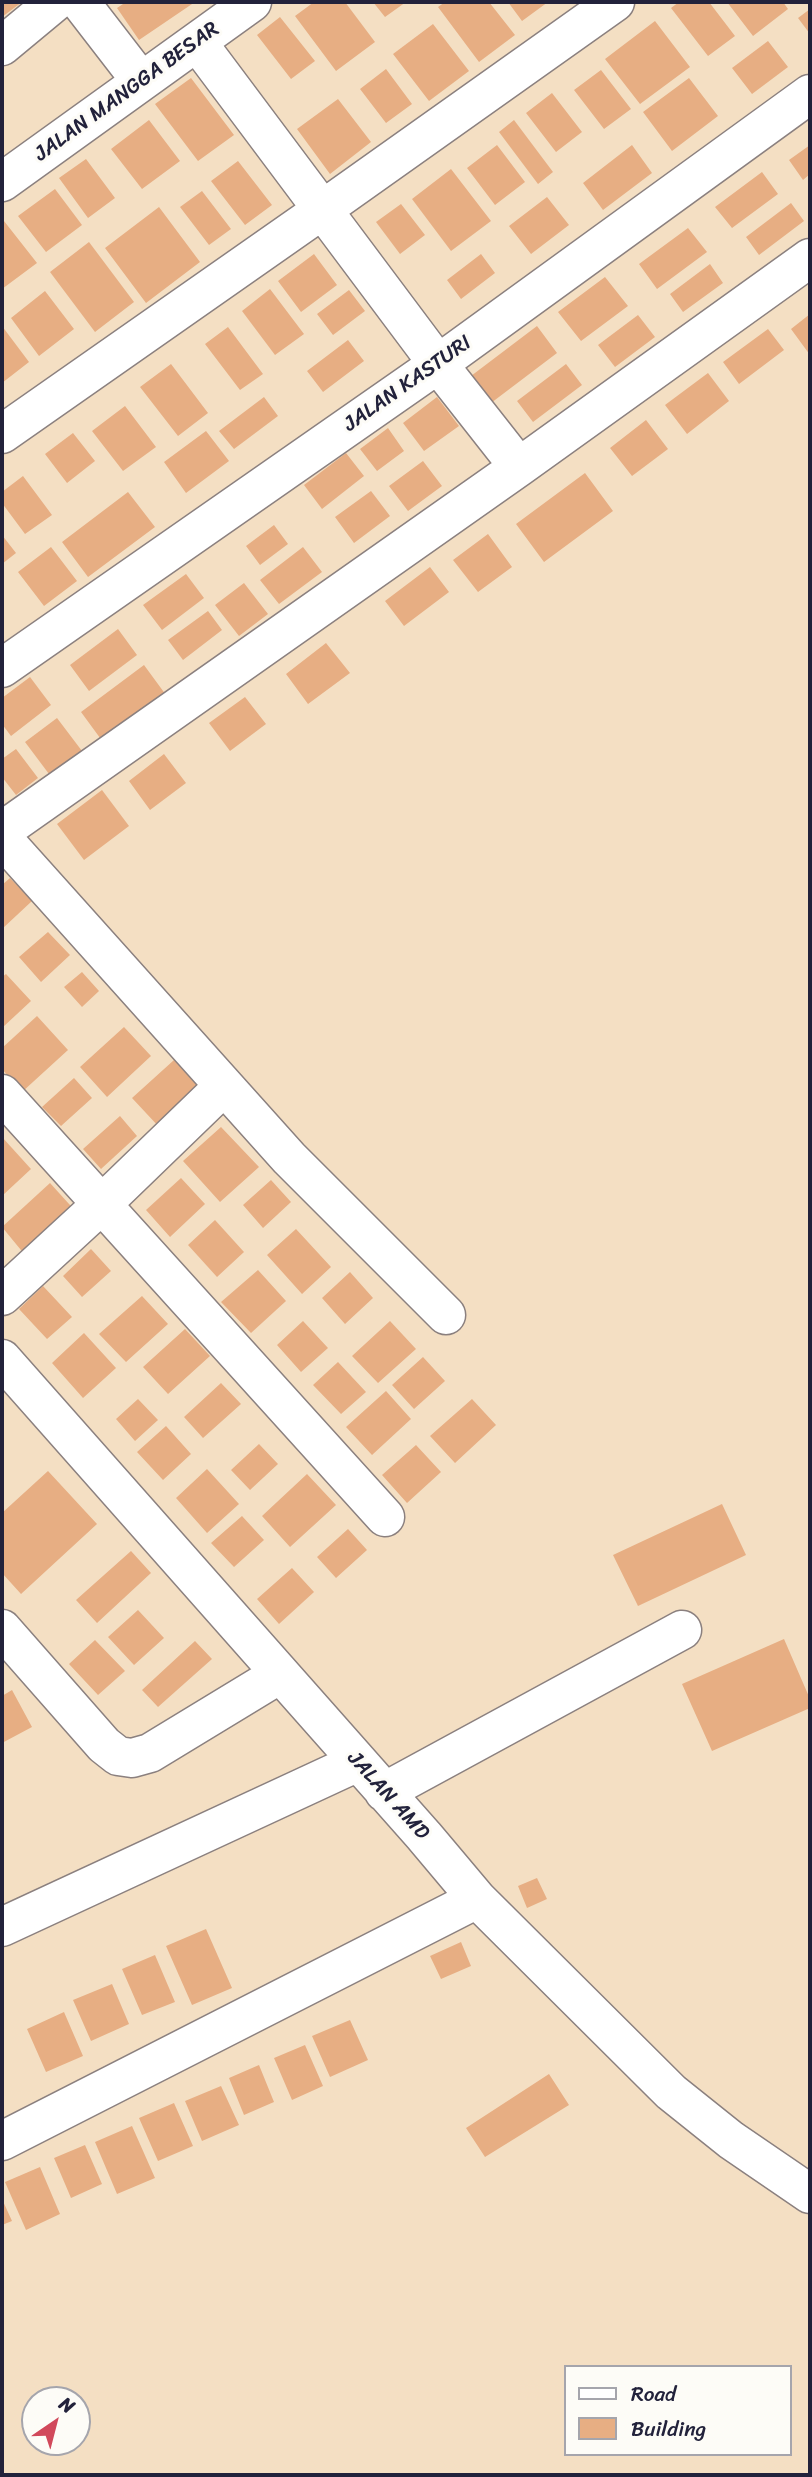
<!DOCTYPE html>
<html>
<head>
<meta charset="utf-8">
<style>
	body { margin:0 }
	#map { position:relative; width:812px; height:2477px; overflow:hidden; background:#f4dfc3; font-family:Sriracha,sans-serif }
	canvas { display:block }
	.frame { position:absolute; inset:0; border:4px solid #22223b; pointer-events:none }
	.legend { position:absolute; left:564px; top:2365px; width:228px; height:91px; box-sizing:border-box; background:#fdfcf7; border:2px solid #a5a5ac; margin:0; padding:9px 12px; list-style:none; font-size:21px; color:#22223b }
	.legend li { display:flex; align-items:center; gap:14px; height:35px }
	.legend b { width:35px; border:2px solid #a5a5ac }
	.north { position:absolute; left:21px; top:2386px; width:70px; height:70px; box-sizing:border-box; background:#fdfcf7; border:2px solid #a5a5ac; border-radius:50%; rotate:35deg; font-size:19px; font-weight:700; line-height:28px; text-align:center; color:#22223b }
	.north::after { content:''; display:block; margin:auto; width:24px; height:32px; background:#d1495b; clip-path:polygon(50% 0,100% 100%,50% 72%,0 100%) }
</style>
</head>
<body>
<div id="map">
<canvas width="812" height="2477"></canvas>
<div class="frame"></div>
<ul class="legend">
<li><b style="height:9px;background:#fff"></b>Road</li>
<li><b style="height:19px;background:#e7ae83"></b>Building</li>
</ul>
<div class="north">N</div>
</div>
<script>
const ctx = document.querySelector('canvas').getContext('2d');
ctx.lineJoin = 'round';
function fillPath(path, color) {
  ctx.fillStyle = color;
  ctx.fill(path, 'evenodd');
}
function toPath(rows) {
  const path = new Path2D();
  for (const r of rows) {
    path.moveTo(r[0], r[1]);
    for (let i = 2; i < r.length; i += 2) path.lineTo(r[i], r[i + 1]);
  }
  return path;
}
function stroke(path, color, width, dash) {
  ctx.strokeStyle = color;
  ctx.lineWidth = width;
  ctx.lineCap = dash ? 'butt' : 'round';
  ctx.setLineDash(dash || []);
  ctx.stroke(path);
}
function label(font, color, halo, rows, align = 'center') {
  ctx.font = font + ' Sriracha,sans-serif';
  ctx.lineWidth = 6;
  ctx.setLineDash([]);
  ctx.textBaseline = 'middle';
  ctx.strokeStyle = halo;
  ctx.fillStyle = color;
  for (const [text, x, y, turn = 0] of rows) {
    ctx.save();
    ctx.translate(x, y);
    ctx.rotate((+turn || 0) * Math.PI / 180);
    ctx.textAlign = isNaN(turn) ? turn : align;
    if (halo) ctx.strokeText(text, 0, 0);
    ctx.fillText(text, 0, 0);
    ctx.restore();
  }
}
fillPath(toPath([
	[2,2,22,2,2,17],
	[126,2,195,2,139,40,117,8],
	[314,2,345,2,375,42,336,71,295,16],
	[373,2,406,2,385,17],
	[445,2,489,2,515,35,479,62,438,7],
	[508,2,548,2,522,21],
	[679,2,709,2,735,36,708,56,671,8],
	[727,2,783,2,788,9,753,36],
	[810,9,810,34,798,18],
	[280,17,315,61,291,79,257,35],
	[655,21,690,67,640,104,605,59],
	[433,24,469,71,429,101,393,54],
	[768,41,788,67,752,94,732,68],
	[386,69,412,104,386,123,360,89],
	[601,70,631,109,604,129,574,90],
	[191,78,234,135,198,161,155,104],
	[689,78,718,116,672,151,643,112],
	[552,93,582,132,556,152,526,113],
	[338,99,371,142,330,174,297,129],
	[149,120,180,161,142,189,111,149],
	[514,120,553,172,538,184,499,132],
	[497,145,525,182,495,205,467,168],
	[632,145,652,173,603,210,583,183],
	[810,145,810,174,803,180,789,160],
	[86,159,115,198,88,218,59,178],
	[238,161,272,205,245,225,211,181],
	[451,169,491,221,451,251,412,199],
	[762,172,778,194,732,228,715,207],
	[55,189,82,225,46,252,18,216],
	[202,191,231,229,209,245,180,207],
	[547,197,569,225,531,254,509,226],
	[791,203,804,221,759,255,746,237],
	[401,204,425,235,400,254,376,222],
	[159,207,200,262,146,303,105,248],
	[4,221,37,263,2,289,2,223],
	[688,228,707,252,657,289,639,264],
	[89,242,134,302,95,332,50,272],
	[314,254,337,285,301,312,278,281],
	[481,254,495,273,461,299,447,280],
	[710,264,723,283,683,312,670,294],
	[605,277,628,306,581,341,558,312],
	[270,289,304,334,275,355,242,311],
	[349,290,365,311,333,335,317,314],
	[45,291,74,329,39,356,11,318],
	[810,314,810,355,791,329],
	[638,315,655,337,615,367,598,345],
	[2,326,29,362,2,383],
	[537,326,557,353,491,403,471,376],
	[228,327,263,374,240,390,205,344],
	[768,329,784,350,739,384,723,362],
	[348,340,364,361,323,392,307,371],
	[171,364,208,413,178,436,140,387],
	[566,364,582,385,533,422,517,401],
	[708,373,729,401,687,434,665,405],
	[264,397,278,416,234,449,219,431],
	[437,397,459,426,424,451,403,423],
	[125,406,156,447,123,471,92,431],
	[646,420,668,449,632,476,610,448],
	[388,428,404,451,377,471,360,449],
	[206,431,229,461,186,493,164,462],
	[73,433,95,461,67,483,45,454],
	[346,453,364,476,322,509,304,485],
	[423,461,442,486,408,511,389,486],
	[585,473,613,511,544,562,516,524],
	[23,476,52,515,25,534,2,503,2,492],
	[371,491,390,516,354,543,335,517],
	[128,492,155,527,88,577,62,542],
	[274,525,288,544,260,565,246,546],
	[488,534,512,567,478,592,453,560],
	[2,535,16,553,2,564],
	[51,547,77,581,44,606,18,572],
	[303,547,322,572,279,604,260,580],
	[430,567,449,592,404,626,385,601],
	[186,574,204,598,162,630,143,605],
	[244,583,268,614,239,636,215,605],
	[208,611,222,630,183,660,168,640],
	[118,629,137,655,89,691,70,665],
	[326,643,350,673,308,704,286,674],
	[144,665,166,695,103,742,81,712],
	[30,677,51,705,11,736,2,724,2,698],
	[245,697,266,724,230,751,209,723],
	[57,718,82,751,49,774,25,742],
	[16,749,38,778,16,795,2,777,2,759],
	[164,754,186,783,150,810,129,781],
	[102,790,129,826,84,860,57,824],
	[10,878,32,901,2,929,2,885],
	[48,932,70,955,41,982,19,957],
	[82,972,99,991,82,1007,64,987],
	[6,974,31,1001,2,1028,2,977],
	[37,1016,68,1050,22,1092,2,1069,2,1048],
	[124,1027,151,1056,107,1097,80,1067],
	[174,1060,201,1090,160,1128,132,1098],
	[74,1078,92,1098,61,1126,42,1107],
	[120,1116,137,1136,101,1169,83,1149],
	[221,1127,259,1167,220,1202,183,1161],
	[2,1137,31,1169,2,1196],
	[181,1178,205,1204,170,1237,146,1210],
	[271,1180,291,1202,263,1228,243,1205],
	[50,1183,79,1215,30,1261,2,1227],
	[215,1220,244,1252,217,1277,188,1245],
	[296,1229,331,1267,302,1294,267,1255],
	[91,1249,111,1271,82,1297,63,1276],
	[258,1270,286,1301,251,1333,221,1302],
	[350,1272,373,1298,345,1324,322,1298],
	[43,1286,72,1317,47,1339,19,1309],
	[142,1296,168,1324,126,1362,99,1334],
	[303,1321,328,1348,301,1372,277,1345],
	[390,1321,416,1349,378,1383,352,1356],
	[185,1329,210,1356,168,1394,143,1367],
	[84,1333,116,1368,83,1398,52,1363],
	[423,1357,445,1381,414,1409,392,1385],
	[338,1362,366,1392,341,1414,313,1385],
	[221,1383,241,1404,203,1438,184,1417],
	[386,1391,411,1419,372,1455,346,1427],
	[138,1399,158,1420,135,1441,116,1419],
	[472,1399,496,1425,455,1463,430,1436],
	[166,1426,191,1454,163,1480,137,1452],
	[259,1444,278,1464,250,1490,231,1470],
	[416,1445,441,1472,407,1503,382,1475],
	[207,1469,239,1504,207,1533,176,1498],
	[48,1471,97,1524,21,1594,2,1573,2,1513],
	[307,1474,336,1505,290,1547,262,1516],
	[722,1504,746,1555,638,1606,613,1555],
	[242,1516,264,1540,234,1567,211,1543],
	[348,1529,367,1550,336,1578,317,1557],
	[131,1551,151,1573,97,1623,76,1600],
	[292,1568,314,1592,279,1624,257,1599],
	[138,1610,164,1638,134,1665,108,1637],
	[784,1639,810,1699,810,1708,712,1751,682,1684],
	[95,1640,125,1671,98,1695,69,1664],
	[195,1641,212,1659,158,1707,142,1690],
	[12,1690,32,1727,2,1743,2,1696],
	[537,1878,547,1899,527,1908,518,1886],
	[206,1929,232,1988,192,2005,166,1946],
	[461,1942,471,1966,441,1979,430,1956],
	[155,1955,175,2002,142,2015,122,1969],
	[112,1984,129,2024,91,2041,73,2000],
	[64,2012,83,2056,46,2072,27,2029],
	[350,2020,368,2060,330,2077,312,2036],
	[305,2045,323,2086,292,2100,274,2058],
	[259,2065,274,2102,244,2115,229,2078],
	[549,2074,569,2105,485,2157,466,2128],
	[221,2086,239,2125,202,2141,185,2101],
	[174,2103,193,2146,158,2161,139,2118],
	[132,2126,155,2178,117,2194,95,2142],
	[85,2145,102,2184,71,2198,54,2158],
	[40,2167,60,2214,26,2230,5,2182],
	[2,2199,12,2221,2,2225]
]), '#e7ae83');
const minor = toPath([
	[80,2,141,81],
	[197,42,438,364,519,467],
	[2,46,55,2],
	[2,182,252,2],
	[2,434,322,210,615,2],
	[2,668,438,364,810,94],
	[2,831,519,467,810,258],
	[2,838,289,1158,446,1315],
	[2,1094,385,1517],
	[2,1296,103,1203,223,1087],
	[2,1359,424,1836,477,1899,671,2092,731,2140,810,2194],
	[2,1629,104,1745,118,1756,132,1758,150,1753,280,1674],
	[384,1792,682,1630],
	[2,1927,358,1762],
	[2,2141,477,1899]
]);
stroke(minor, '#8b807f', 41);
stroke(minor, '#fff', 38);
label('21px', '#22223b', '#fdfcf7', [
	["JALAN MANGGA BESAR",127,92,-36],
	["JALAN KASTURI",408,384,-35],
	["JALAN AMD",388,1796,48]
]);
</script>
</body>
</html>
